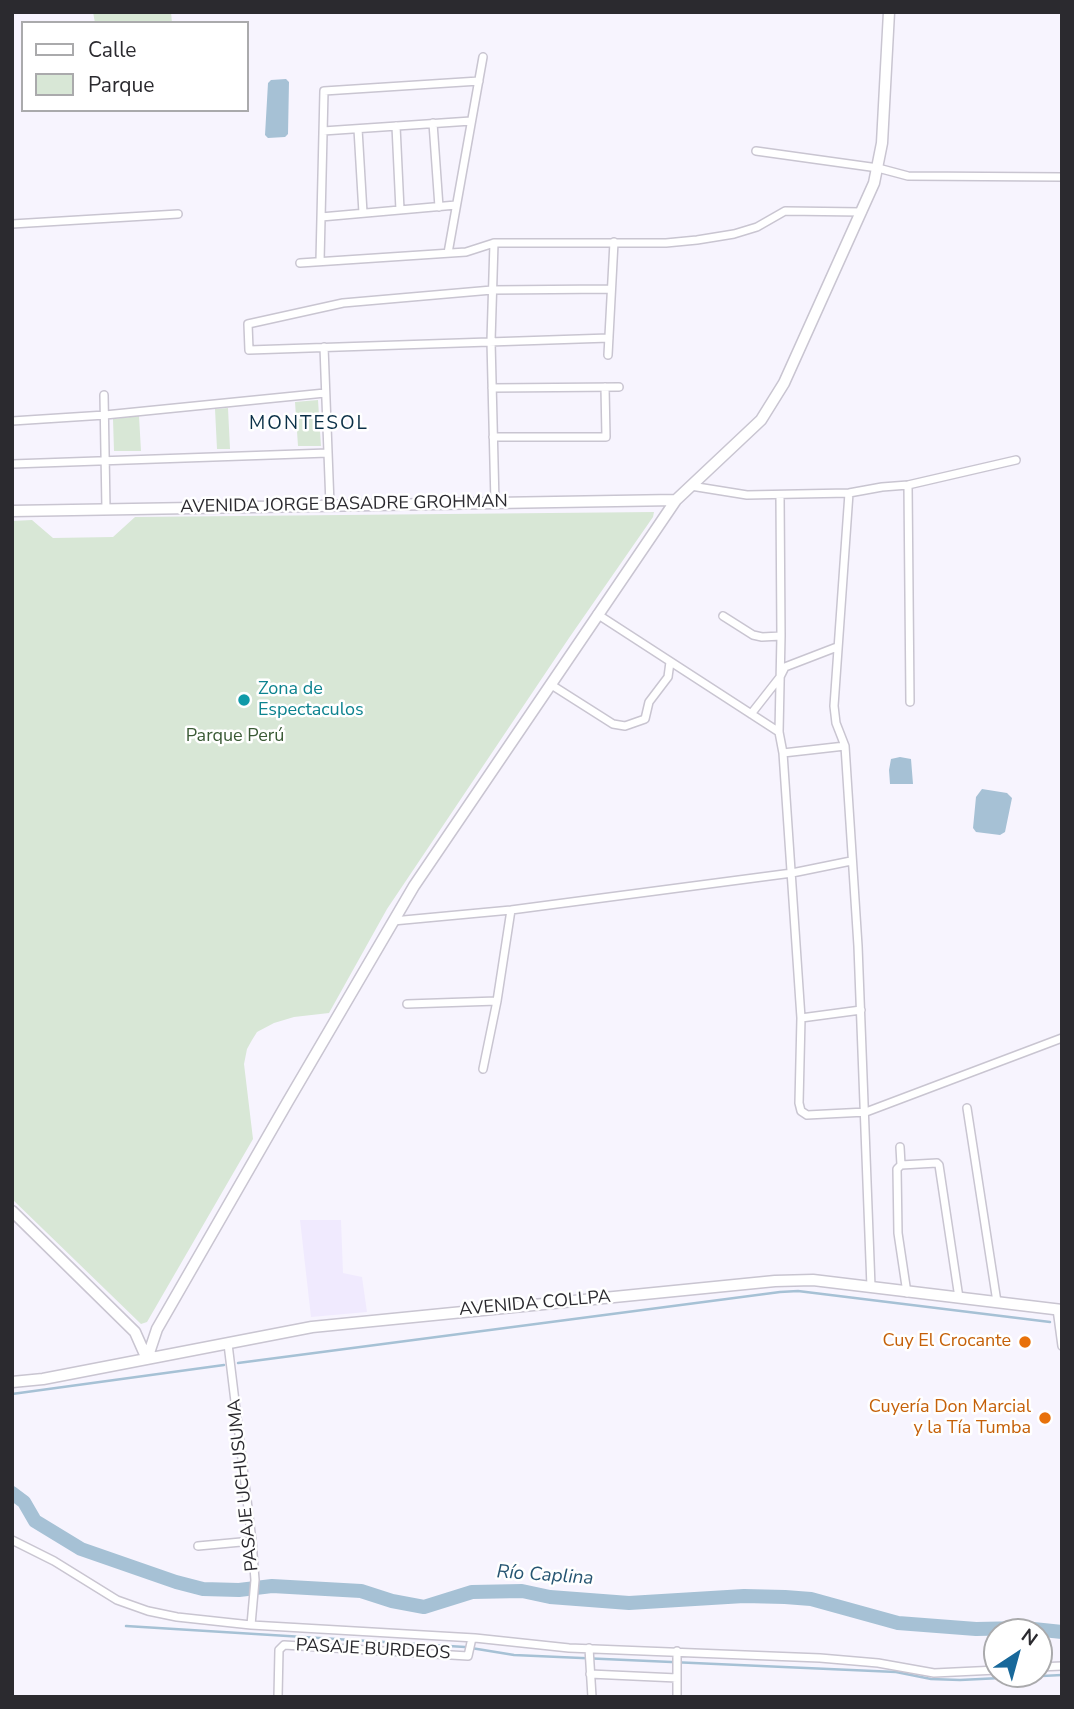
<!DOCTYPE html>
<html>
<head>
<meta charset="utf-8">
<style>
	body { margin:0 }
	#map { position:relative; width:1074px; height:1709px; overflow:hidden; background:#f7f4fe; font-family:"Nunito Sans",sans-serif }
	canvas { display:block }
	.frame { position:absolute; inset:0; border:14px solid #2b2a2f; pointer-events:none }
	.legend { position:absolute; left:21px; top:21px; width:228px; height:91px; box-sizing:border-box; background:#fff; border:2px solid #aaaaac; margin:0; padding:9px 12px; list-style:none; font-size:21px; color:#2b2a2f }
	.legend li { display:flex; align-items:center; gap:14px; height:35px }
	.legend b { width:35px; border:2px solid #aaaaac }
	.north { position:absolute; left:983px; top:1618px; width:70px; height:70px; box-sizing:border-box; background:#fff; border:2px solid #aaaaac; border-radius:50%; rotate:36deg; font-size:19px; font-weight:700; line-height:28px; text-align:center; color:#2b2a2f }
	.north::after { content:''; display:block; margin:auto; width:24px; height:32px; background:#18689a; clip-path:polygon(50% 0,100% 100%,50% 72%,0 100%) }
</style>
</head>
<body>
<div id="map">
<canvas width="1074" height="1709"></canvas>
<div class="frame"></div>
<ul class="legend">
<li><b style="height:9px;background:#fff"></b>Calle</li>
<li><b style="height:19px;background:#d8e7d6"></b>Parque</li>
</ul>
<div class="north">N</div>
</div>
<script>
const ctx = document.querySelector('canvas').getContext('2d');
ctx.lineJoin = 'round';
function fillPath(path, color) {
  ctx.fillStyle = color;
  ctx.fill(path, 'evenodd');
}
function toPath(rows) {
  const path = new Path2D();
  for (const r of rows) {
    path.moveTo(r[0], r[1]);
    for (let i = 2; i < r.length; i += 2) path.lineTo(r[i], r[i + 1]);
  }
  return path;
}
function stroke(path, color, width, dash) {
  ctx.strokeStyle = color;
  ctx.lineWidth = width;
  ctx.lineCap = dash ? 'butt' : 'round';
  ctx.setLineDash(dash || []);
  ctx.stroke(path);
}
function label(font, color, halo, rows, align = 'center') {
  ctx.font = font + ' "Nunito Sans",sans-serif';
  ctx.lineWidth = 5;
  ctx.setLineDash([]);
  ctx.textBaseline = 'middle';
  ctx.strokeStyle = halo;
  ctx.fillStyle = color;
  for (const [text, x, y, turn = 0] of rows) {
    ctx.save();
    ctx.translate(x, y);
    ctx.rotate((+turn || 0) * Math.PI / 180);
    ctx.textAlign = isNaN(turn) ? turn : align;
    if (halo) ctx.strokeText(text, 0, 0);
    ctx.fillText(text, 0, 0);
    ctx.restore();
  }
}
fillPath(toPath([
	[300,1220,341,1220,343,1273,362,1277,367,1312,311,1317]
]), '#f0eafe');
fillPath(toPath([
	[93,12,171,12,172,23,95,23],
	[318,400,321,446,298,446,295,402],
	[228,408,230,449,217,449,215,409],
	[139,416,141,451,114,451,113,419],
	[654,512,653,517,569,638,387,909,329,1013,294,1017,274,1023,257,1032,252,1040,247,1049,244,1064,253,1139,147,1322,141,1324,12,1199,12,521,32,520,53,538,113,537,135,517]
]), '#d8e7d6');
fillPath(toPath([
	[286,79,289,82,288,134,285,137,268,138,265,135,268,83,271,80],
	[900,757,911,759,913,784,890,784,889,770,891,759],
	[982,789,1007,793,1012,798,1005,832,1000,835,976,832,973,828,976,797]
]), '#a6c1d5');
stroke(toPath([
	[238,1363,780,1292,798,1291,1050,1322],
	[12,1394,224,1365],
	[126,1626,465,1647,514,1655,896,1672,931,1679,960,1680,1062,1675]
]), '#a6c1d5', 2.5);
stroke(toPath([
	[12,1493,24,1502,35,1521,81,1549,176,1582,203,1589,239,1590,272,1586,361,1591,392,1601,424,1607,472,1592,522,1591,550,1597,629,1603,744,1596,785,1597,811,1599,898,1623,976,1629,1024,1628,1062,1632]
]), '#a6c1d5', 14);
const street = toPath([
	[433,123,439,207],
	[396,126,400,210],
	[358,129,363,213],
	[323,131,471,121],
	[756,151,878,168,908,176,1062,177],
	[321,217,456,205],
	[12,224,178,214],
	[494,243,491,341,495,503],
	[448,253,483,57],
	[320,261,324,91,479,81],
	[300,263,466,252,494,243,666,243,697,240,734,234,757,227,785,211,862,212],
	[609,338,249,350,248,324,343,303,492,290,611,289],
	[324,347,330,505],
	[608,355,614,242],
	[492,388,619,387],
	[104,395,106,509],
	[12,421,105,415,325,393],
	[493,437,606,437,605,387],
	[12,464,328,453],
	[908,485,910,702],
	[691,486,747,495,849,493,882,487,908,485,1016,460],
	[849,493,834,706,836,723,845,746,858,946,871,1287],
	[780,496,781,636,779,732,783,753,801,1018,799,1103,801,1111,807,1115,866,1112,1062,1038],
	[597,614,779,732],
	[723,616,753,635,762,637,781,636],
	[550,684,613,724,625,726,645,719,649,702,668,677,670,662],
	[751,714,780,677,785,667,837,647],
	[783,753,845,746],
	[393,921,511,910,602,898,792,873,851,861],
	[407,1004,497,1001],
	[801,1018,861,1010],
	[483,1069,497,1001,511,910],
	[967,1108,997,1302],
	[900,1147,901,1165],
	[907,1293,898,1233,897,1169,901,1165,937,1163,939,1165,959,1298],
	[1057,1309,1062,1346],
	[228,1344,252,1541,255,1580,251,1625],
	[12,1540,54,1561,117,1600,148,1611,177,1617,251,1625,475,1638,569,1648,820,1658,878,1663,934,1673,997,1670],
	[198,1546,252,1541],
	[589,1648,592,1697],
	[1039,1667,1062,1666],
	[590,1674,677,1678],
	[278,1697,279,1650,284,1645,468,1656,472,1638],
	[677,1697,677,1651]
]);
const secondary = toPath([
	[12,511,676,500],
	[12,1211,135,1332,147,1359],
	[147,1359,157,1329,287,1103,414,886,676,500,761,420,784,383,874,183,882,143,889,12],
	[12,1382,43,1379,312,1327,775,1281,813,1280,1062,1310]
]);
stroke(street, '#c9c5d1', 10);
stroke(secondary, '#c9c5d1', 13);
stroke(street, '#fff', 7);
stroke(secondary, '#fff', 10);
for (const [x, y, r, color] of [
	[244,700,7,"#0f9aa8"],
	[1025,1342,7,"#e8710a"],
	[1045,1418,7,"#e8710a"]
]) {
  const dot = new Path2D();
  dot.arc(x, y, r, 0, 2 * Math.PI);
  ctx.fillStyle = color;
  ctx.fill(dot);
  stroke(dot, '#fff', 2.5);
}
label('18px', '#2b2a2f', '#fff', [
	["AVENIDA JORGE BASADRE GROHMAN",344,505,-1],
	["AVENIDA COLLPA",535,1304,-5],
	["PASAJE UCHUSUMA",244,1485,-96],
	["PASAJE BURDEOS",373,1650,3]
]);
label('18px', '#0d838f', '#fff', [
	["Zona de",258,690],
	["Espectaculos",258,711]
], 'left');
label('18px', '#3a5a35', '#fff', [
	["Parque Perú",235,737]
]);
label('18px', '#c56008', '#fff', [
	["Cuy El Crocante",1011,1342],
	["Cuyería Don Marcial",1031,1408],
	["y la Tía Tumba",1031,1429]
], 'right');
ctx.letterSpacing = '2px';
label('19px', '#0a2f47', '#fff', [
	["MONTESOL",309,424]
]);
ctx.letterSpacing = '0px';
label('italic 19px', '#265572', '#fff', [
	["Río Caplina",545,1576,4]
]);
</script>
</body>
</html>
